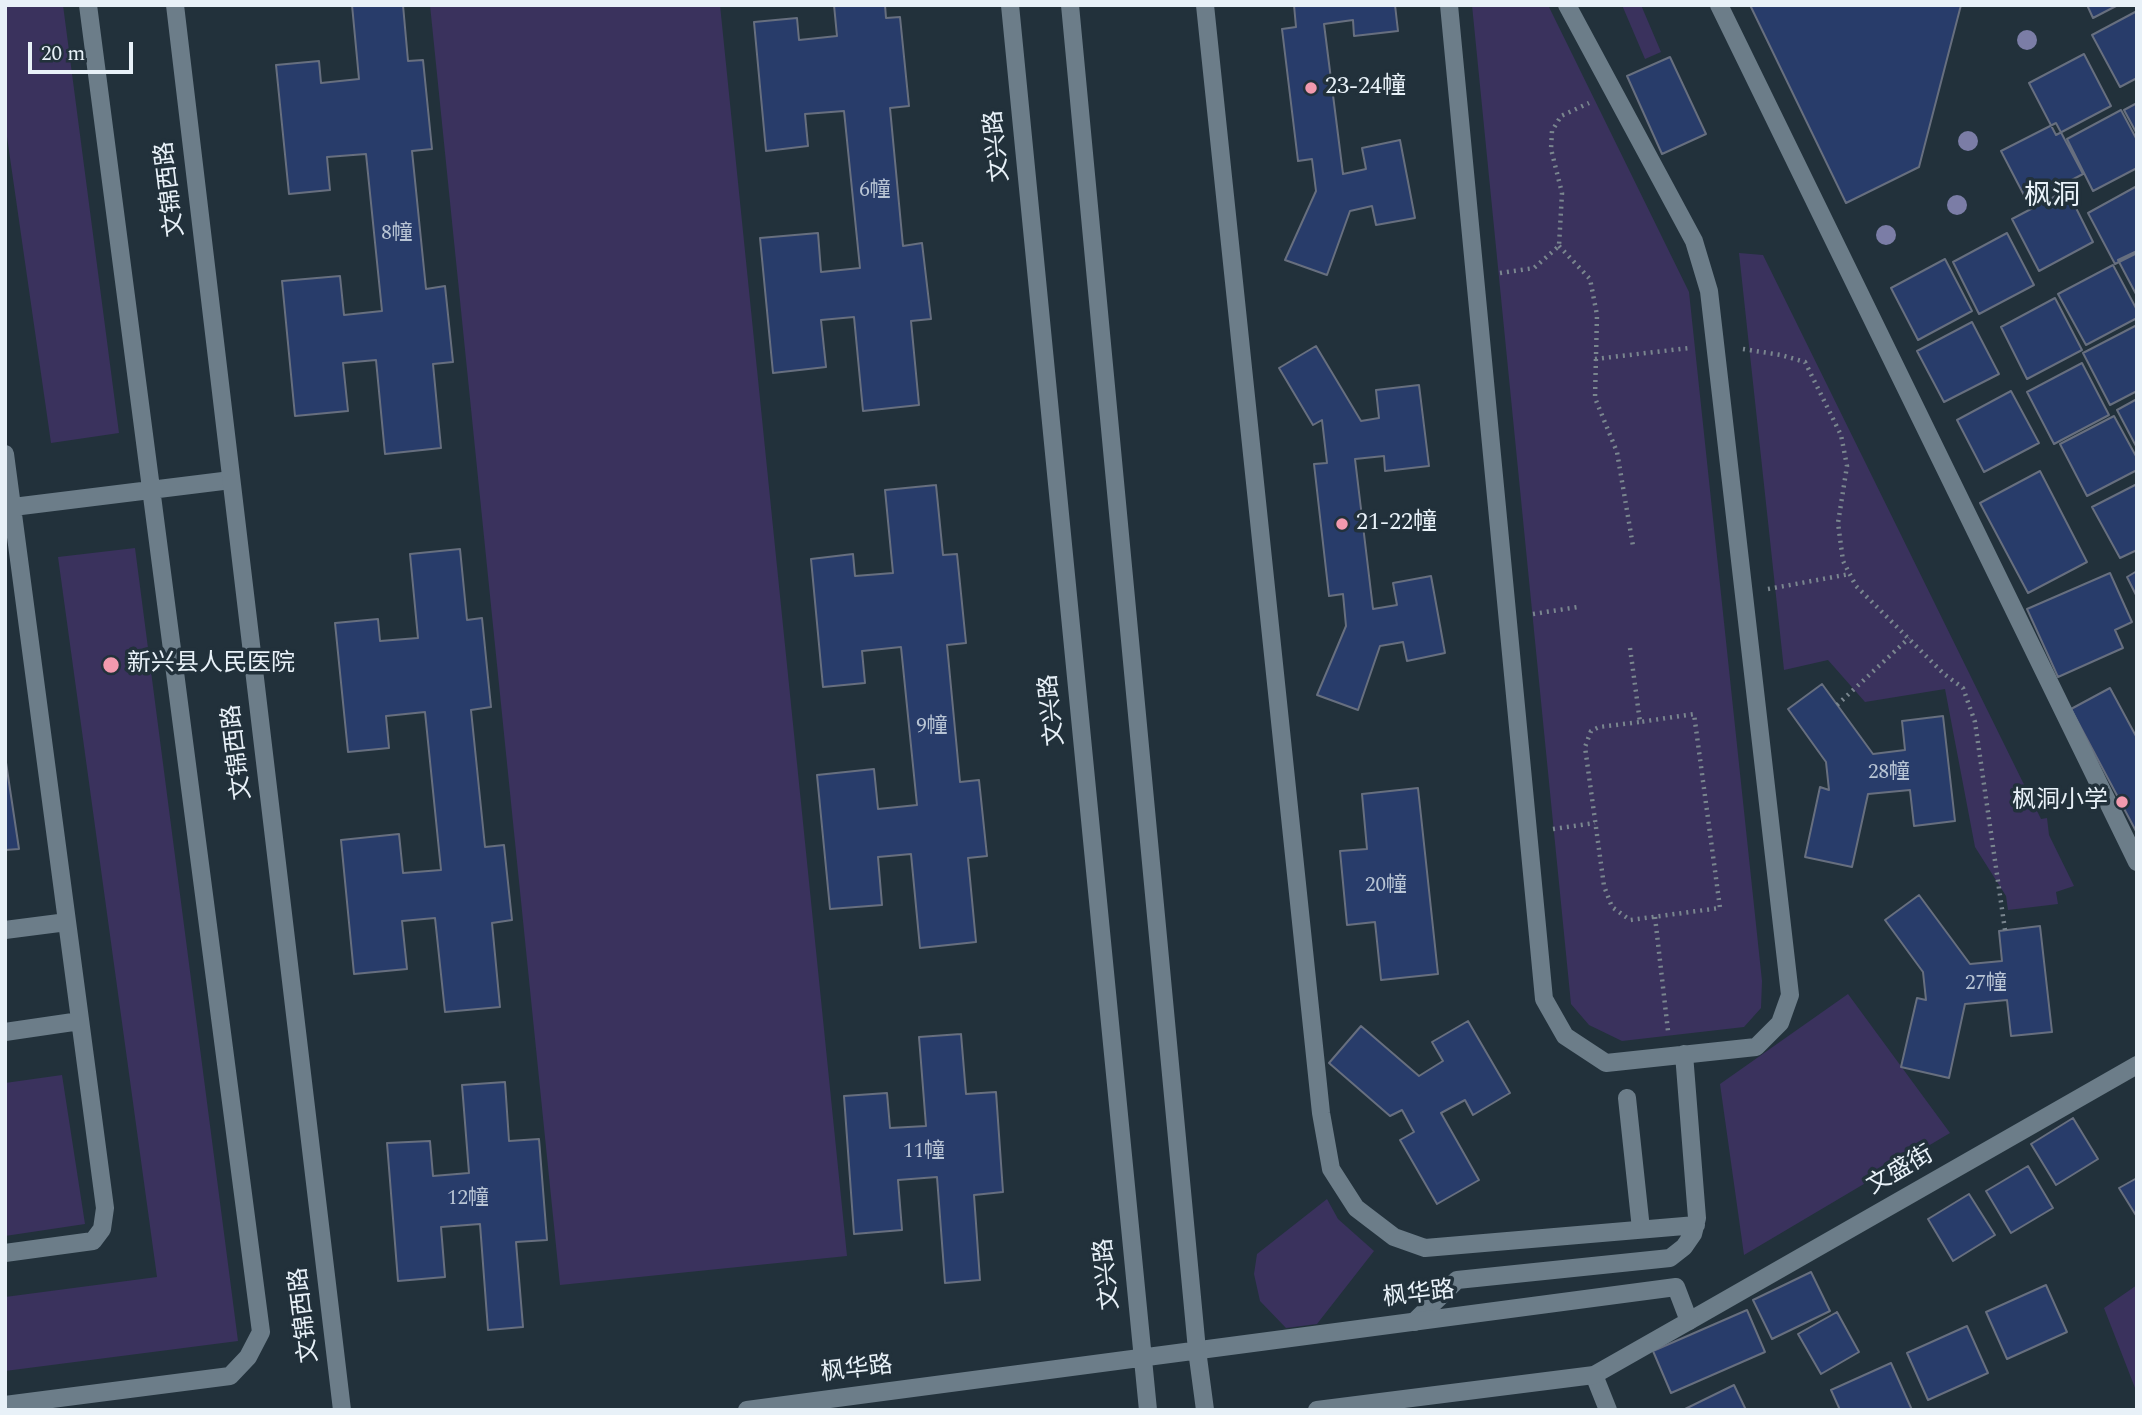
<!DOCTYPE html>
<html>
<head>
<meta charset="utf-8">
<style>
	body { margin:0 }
	#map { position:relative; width:2142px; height:1415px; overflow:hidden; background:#22313b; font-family:Spectral,serif }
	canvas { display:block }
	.frame { position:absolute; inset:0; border:7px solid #e8f1f8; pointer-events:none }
	.scale { position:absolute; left:28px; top:42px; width:105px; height:32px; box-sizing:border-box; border:4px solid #e8f1f8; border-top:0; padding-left:9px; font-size:21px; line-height:24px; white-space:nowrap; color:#e8f1f8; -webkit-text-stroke:5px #22313b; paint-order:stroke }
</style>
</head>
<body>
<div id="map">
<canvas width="2142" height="1415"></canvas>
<div class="frame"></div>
<div class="scale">20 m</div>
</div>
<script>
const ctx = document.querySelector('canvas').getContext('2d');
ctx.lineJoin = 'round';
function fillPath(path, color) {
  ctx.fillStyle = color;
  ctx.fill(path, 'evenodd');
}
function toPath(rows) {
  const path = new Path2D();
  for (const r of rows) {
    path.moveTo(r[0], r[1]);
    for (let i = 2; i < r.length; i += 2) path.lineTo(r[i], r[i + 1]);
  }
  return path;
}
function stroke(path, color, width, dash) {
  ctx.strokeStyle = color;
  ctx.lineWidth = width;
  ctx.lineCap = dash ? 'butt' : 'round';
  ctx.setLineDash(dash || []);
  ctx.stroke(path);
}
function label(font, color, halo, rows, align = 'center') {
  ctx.font = font + ' Spectral,"Noto Sans SC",serif';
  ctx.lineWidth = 7;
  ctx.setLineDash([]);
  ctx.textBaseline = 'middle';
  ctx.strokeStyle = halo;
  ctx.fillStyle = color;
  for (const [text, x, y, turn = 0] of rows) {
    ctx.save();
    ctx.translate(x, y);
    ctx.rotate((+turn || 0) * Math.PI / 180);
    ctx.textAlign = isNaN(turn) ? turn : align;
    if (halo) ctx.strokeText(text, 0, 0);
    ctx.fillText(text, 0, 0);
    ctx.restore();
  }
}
fillPath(toPath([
	[5,5,63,5,119,433,51,443,5,123],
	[430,5,720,5,847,1256,560,1285],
	[1472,5,1548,5,1689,292,1762,981,1761,1008,1744,1027,1622,1041,1589,1025,1571,1004],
	[1622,5,1641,5,1661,52,1645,59],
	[1739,253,1763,255,2041,819,2047,818,2049,835,2074,886,2056,892,2058,904,2008,910,2006,896,1975,847,1945,689,1865,702,1828,660,1784,670],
	[135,548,238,1341,5,1371,5,1297,157,1277,58,557],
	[1848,994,1950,1133,1744,1255,1720,1084],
	[62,1075,85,1224,5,1236,5,1083],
	[1327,1199,1338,1219,1374,1251,1317,1324,1286,1328,1260,1301,1254,1274,1257,1254],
	[2137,1285,2137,1393,2104,1308]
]), '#3a325d');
const building = toPath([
	[352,5,403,5,408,61,423,60,432,149,412,151,426,289,445,286,453,362,433,364,441,448,385,454,376,360,343,363,348,411,295,416,282,281,340,276,344,315,382,311,366,154,327,157,330,190,289,194,276,65,319,61,321,83,359,79,352,5],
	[834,5,885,5,886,18,900,17,909,106,890,108,903,246,922,243,931,319,911,321,919,405,863,411,854,317,821,320,826,367,773,373,760,238,818,233,821,272,860,268,844,111,805,114,808,146,766,151,754,22,797,18,799,40,837,36,834,5],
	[1294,5,1395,5,1398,31,1354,36,1353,20,1324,24,1343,174,1366,169,1362,148,1400,140,1415,218,1376,225,1372,206,1350,211,1327,275,1285,260,1316,191,1312,159,1298,161,1282,29,1296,27,1294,5],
	[1750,5,1961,5,1919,167,1846,203,1750,5],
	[2087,5,2118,5,2093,18,2087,5],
	[2137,11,2137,78,2120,87,2092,35,2137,11],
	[2084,54,2111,106,2056,135,2029,83,2084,54],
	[1670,57,1706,134,1662,154,1627,76,1670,57],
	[2137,103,2137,134,2124,110,2137,103],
	[2121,110,2137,140,2137,168,2093,191,2067,139,2121,110],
	[2056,123,2083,174,2028,203,2001,151,2056,123],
	[2137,186,2137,253,2115,264,2088,213,2137,186],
	[2067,190,2093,242,2039,271,2012,219,2067,190],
	[2007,233,2034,285,1979,314,1953,262,2007,233],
	[2137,251,2137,296,2118,260,2137,251],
	[1945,259,1972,311,1918,340,1891,288,1945,259],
	[2113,265,2137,310,2137,318,2086,345,2058,294,2113,265],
	[2055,298,2082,350,2027,379,2001,327,2055,298],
	[1972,322,1999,374,1944,402,1917,351,1972,322],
	[2137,325,2137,391,2110,405,2083,353,2137,325],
	[1316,346,1361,421,1379,418,1376,390,1419,385,1429,466,1385,471,1384,456,1355,459,1373,609,1397,605,1393,583,1431,576,1445,653,1407,661,1403,642,1380,646,1358,710,1317,695,1346,626,1343,594,1329,596,1314,464,1327,463,1322,420,1313,425,1279,368,1316,346],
	[2082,363,2109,415,2054,444,2027,392,2082,363],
	[2011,391,2039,443,1984,472,1957,420,2011,391],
	[2137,399,2137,448,2117,410,2137,399],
	[2114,416,2137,458,2137,470,2087,496,2060,444,2114,416],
	[2040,471,2087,562,2028,593,1980,503,2040,471],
	[2137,484,2137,550,2120,558,2092,507,2137,484],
	[936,485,943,555,957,554,966,643,947,645,960,782,979,780,987,856,968,858,976,942,920,948,911,854,878,857,882,905,830,909,817,775,874,769,878,809,917,805,901,647,862,651,865,683,823,687,811,559,853,554,855,576,893,573,885,490,936,485],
	[460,549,467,620,482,618,491,707,471,710,485,847,504,845,512,920,492,923,500,1007,445,1012,435,918,402,921,407,969,354,974,341,840,399,834,403,873,441,870,425,712,386,716,389,748,348,752,335,623,378,619,380,641,418,638,410,554,460,549],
	[2137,571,2137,597,2127,577,2137,571],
	[2110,573,2132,622,2115,630,2123,648,2058,677,2027,609,2110,573],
	[1822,684,1873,754,1905,750,1902,721,1943,716,1955,821,1914,826,1910,790,1868,794,1852,867,1805,857,1820,787,1829,790,1826,762,1788,709,1822,684],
	[2110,688,2137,738,2137,833,2071,709,2110,688],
	[5,756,19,849,5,850,5,756],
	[1418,788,1438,974,1381,980,1375,922,1347,925,1340,851,1367,849,1362,794,1418,788],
	[1919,895,1970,964,2002,961,1999,931,2040,926,2052,1032,2011,1036,2007,1000,1965,1004,1949,1078,1901,1067,1917,998,1926,1000,1923,972,1885,920,1919,895],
	[1468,1021,1510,1093,1473,1115,1465,1100,1441,1113,1479,1180,1437,1204,1400,1140,1414,1132,1402,1110,1390,1116,1329,1063,1361,1026,1419,1076,1443,1061,1432,1042,1468,1021],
	[961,1034,966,1094,996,1092,1003,1192,974,1195,980,1280,945,1283,937,1177,898,1180,902,1230,854,1234,844,1096,887,1093,890,1128,926,1126,919,1037,961,1034],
	[505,1082,509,1141,539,1139,547,1240,516,1242,523,1327,488,1330,480,1224,441,1227,445,1277,398,1281,387,1143,430,1141,433,1176,469,1173,462,1085,505,1082],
	[2073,1118,2098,1159,2056,1185,2031,1144,2073,1118],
	[2028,1166,2053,1208,2011,1233,1986,1191,2028,1166],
	[2137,1178,2137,1217,2119,1188,2137,1178],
	[1969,1194,1995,1235,1953,1261,1928,1219,1969,1194],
	[1811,1272,1830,1311,1772,1339,1753,1300,1811,1272],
	[2046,1285,2067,1332,2007,1359,1986,1312,2046,1285],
	[1747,1310,1765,1352,1671,1393,1653,1351,1747,1310],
	[1837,1312,1859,1352,1821,1374,1798,1334,1837,1312],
	[1967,1326,1988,1373,1928,1400,1907,1353,1967,1326],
	[1891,1363,1912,1410,1840,1410,1831,1390,1891,1363],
	[1734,1385,1746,1410,1683,1410,1734,1385]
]);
fillPath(building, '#283c6a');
stroke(building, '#676f7f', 2);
stroke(toPath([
	[1559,246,1590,279,1597,315,1595,398,1617,452,1633,546],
	[1500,273,1534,268,1559,246,1562,193,1551,149,1552,131,1561,116,1589,103],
	[1743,349,1781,355,1805,362,1841,435,1847,466,1838,523,1843,561,1856,586,1944,674,1963,688,1975,722,2005,930],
	[1595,359,1689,348],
	[1768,589,1850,574],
	[1533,614,1578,607],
	[1630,648,1640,722,1694,714,1720,908,1630,920,1612,907,1604,886,1585,747,1591,731,1599,727,1640,722],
	[1837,705,1909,638],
	[1553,829,1595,823],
	[1655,917,1668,1031]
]), '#7a868f', 4.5, [2, 5]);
stroke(toPath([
	[1205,5,1321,1113,1331,1169,1356,1208,1394,1237,1425,1248,1696,1225],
	[1449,5,1544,999,1565,1036,1606,1063,1756,1047,1780,1023,1790,995,1709,291,1694,241,1567,5],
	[5,454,105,1208,102,1229,93,1241,5,1253],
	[5,508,231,480],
	[5,930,67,922],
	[5,1032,80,1021],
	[1627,1098,1641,1229],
	[1414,1322,1457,1280,1670,1258,1684,1247,1693,1234,1697,1218,1684,1054],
	[5,1405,230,1376,248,1357,261,1332,88,5]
]), '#6c7d89', 18);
stroke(toPath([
	[175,5,342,1410],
	[1719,5,2137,862],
	[1689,1321,2137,1065],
	[1594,1375,1608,1410]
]), '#6c7d89', 18);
stroke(toPath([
	[1010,5,1148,1410],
	[1070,5,1197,1350,1205,1410],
	[747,1410,1676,1287,1689,1321,1594,1375,1317,1410]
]), '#6c7d89', 18);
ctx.fillStyle = '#7b7da6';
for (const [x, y] of [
	[2027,40],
	[1968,141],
	[1957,205],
	[1886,235]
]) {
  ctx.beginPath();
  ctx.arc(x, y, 10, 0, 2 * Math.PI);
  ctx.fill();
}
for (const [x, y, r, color] of [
	[1311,88,7,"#f29aae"],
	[1342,524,7,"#f29aae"],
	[111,665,9,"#f29aae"],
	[2122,802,7,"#f29aae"]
]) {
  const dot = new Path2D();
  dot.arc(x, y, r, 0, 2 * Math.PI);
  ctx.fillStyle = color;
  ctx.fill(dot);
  stroke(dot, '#22313b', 2.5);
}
label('21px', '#b8c4d4', null, [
	["6幢",875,192],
	["8幢",397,235],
	["9幢",932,728],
	["28幢",1889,774],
	["20幢",1386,887],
	["27幢",1986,985],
	["11幢",924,1153],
	["12幢",468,1200]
]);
label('24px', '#e8f1f8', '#22313b', [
	["23-24幢",1325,88],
	["21-22幢",1356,524],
	["新兴县人民医院",127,665],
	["枫洞小学",2108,802,"right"]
], 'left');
label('24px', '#e8f1f8', '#22313b', [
	["文兴路",999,146,-96],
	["文锦西路",172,189,-97],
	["文兴路",1054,710,-96],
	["文锦西路",239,752,-97],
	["文盛街",1901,1172,-30],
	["文兴路",1109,1274,-96],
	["枫华路",1419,1296,-7],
	["文锦西路",306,1315,-97],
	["枫华路",857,1371,-7]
]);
label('28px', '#e8f1f8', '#22313b', [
	["枫洞",2052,199]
]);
</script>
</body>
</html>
